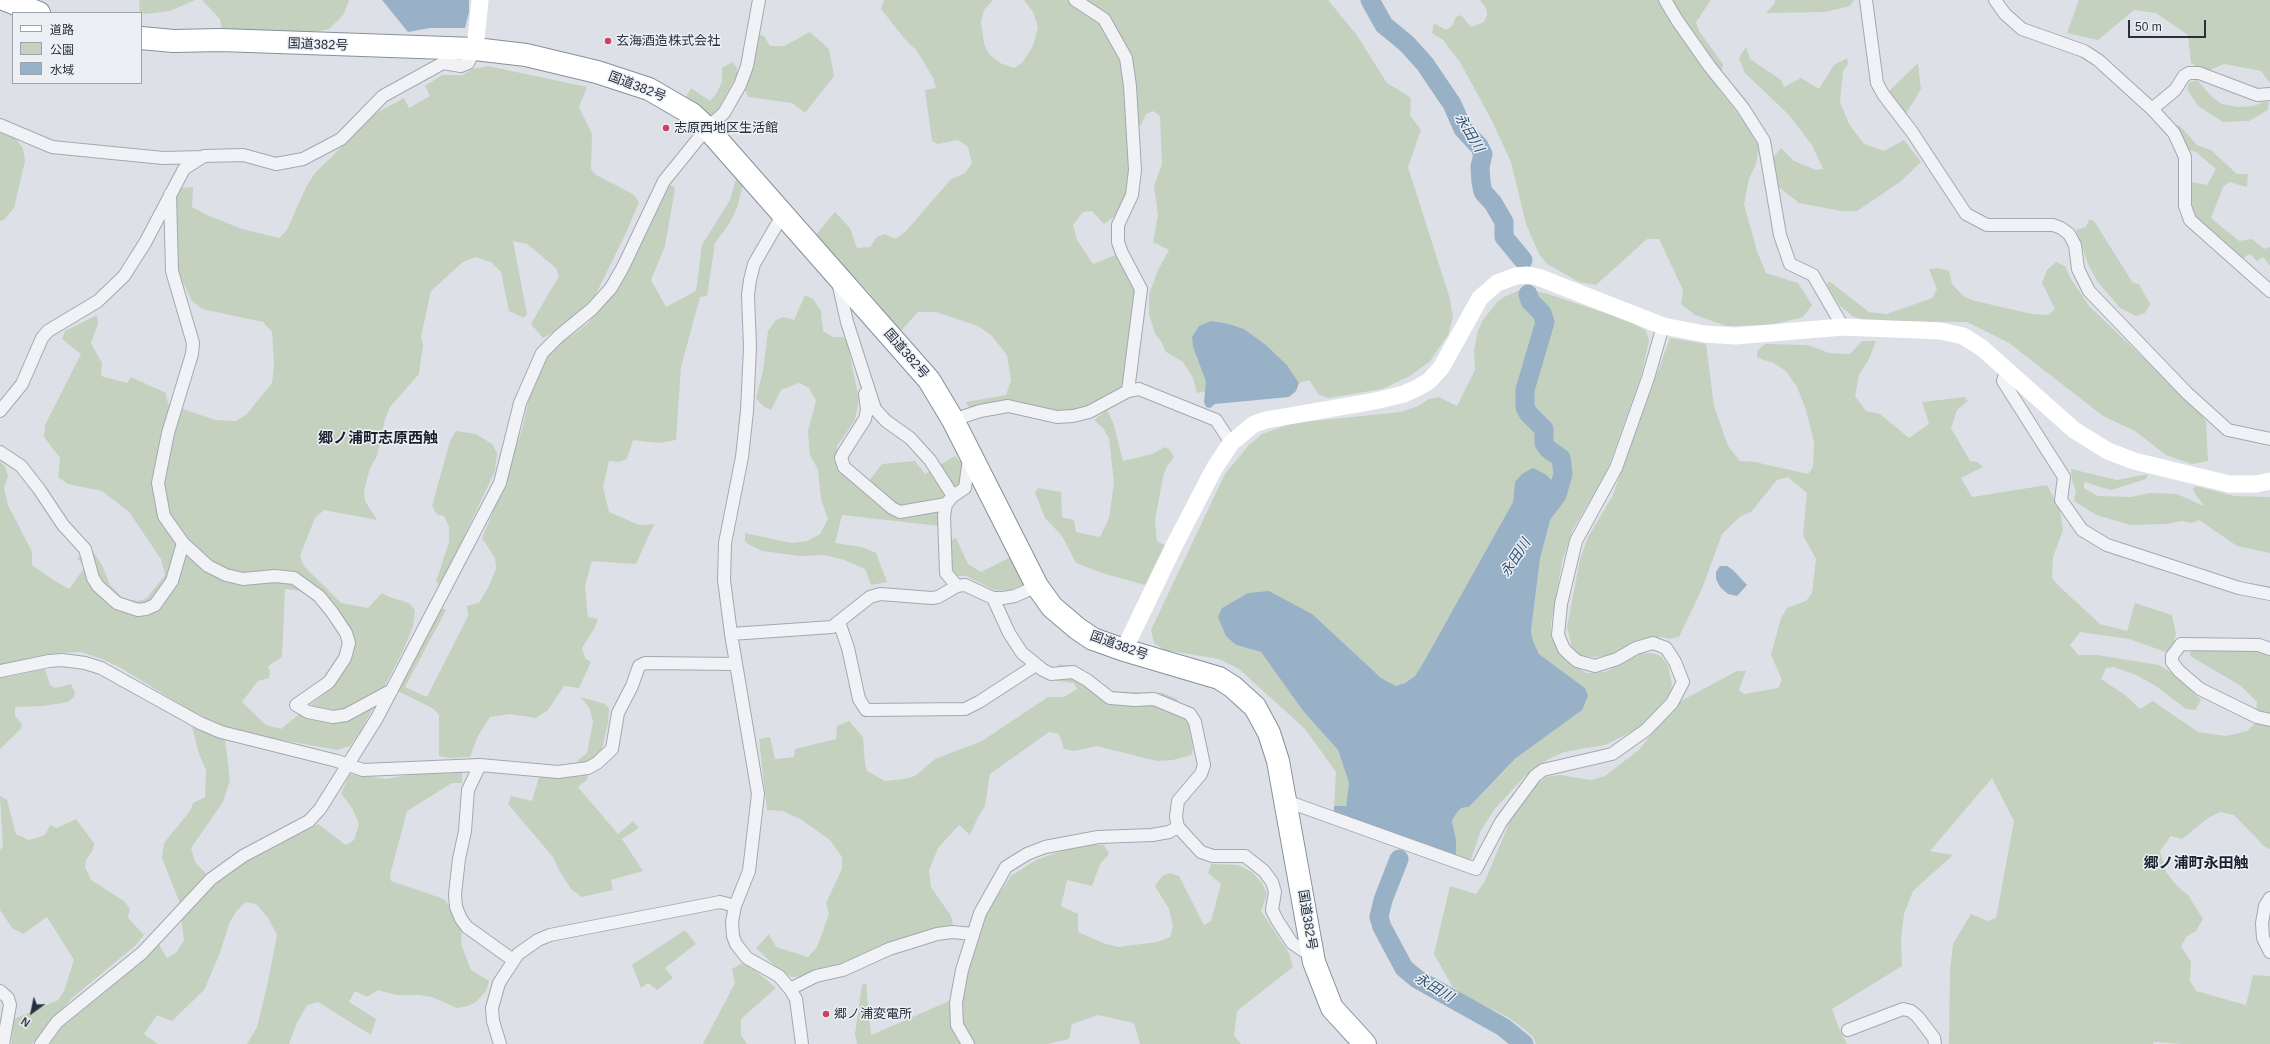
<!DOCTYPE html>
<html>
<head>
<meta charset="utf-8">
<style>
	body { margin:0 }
	#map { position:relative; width:2270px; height:1044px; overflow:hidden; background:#dde1e7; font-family:Arial,"Noto Sans JP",sans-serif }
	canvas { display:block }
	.legend { position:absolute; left:12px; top:12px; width:130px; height:72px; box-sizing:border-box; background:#ecf0f5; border:1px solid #9da3ab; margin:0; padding:5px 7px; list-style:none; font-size:12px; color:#27303d }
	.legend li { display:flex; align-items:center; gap:8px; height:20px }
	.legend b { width:20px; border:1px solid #9da3ab }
	.north { position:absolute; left:12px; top:992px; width:40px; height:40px; -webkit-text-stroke:3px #ecf0f5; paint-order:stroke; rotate:213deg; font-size:11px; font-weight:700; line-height:16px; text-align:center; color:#27303d }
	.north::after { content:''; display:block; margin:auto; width:14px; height:18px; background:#27303d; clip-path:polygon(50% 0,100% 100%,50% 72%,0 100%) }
	.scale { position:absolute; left:2128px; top:20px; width:78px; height:18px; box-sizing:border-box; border:2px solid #27303d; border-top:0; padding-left:5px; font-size:12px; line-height:14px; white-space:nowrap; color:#27303d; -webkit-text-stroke:3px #ecf0f5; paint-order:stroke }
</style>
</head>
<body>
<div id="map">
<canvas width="2270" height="1044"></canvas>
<ul class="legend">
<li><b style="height:5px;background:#fff"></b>道路</li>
<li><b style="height:11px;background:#c4d1be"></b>公園</li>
<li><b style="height:11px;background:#98b1c7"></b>水域</li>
</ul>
<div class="north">N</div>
<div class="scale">50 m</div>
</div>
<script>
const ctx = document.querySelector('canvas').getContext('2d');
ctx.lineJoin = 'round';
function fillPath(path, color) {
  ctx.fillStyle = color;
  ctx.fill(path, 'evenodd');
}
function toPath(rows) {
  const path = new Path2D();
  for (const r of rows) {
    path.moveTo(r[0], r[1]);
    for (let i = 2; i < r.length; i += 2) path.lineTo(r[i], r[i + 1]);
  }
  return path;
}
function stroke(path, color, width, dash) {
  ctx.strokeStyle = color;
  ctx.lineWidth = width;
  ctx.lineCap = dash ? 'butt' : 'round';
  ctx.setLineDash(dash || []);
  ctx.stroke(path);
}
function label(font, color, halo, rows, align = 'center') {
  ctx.font = font + ' Arial,"Noto Sans JP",sans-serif';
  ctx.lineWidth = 3;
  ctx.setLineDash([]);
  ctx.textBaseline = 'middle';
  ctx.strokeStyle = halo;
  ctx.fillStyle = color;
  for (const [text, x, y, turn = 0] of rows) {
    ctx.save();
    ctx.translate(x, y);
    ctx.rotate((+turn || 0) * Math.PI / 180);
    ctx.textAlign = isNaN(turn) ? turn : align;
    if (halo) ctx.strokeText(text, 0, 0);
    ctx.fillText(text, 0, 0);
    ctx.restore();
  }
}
fillPath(toPath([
	[139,0,195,0,170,11,145,14,140,12],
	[202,0,349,0,344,14,329,29,302,34,222,31,220,19],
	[884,0,993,0,984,10,981,22,984,44,989,54,1000,63,1014,68,1022,63,1033,46,1038,27,1033,12,1024,0,1328,0,1356,34,1387,83,1407,95,1411,99,1410,115,1421,130,1408,167,1450,299,1453,318,1448,335,1430,361,1410,376,1382,389,1329,398,1319,395,1309,380,1299,383,1287,365,1266,345,1244,329,1229,324,1193,347,1206,382,1206,391,1197,393,1193,378,1183,362,1166,352,1161,341,1155,334,1149,314,1149,295,1157,272,1169,250,1153,242,1158,215,1154,186,1162,164,1160,116,1153,111,1146,114,1141,125,1128,128,1131,175,1122,206,1114,217,1104,224,1092,211,1083,212,1073,225,1077,240,1093,264,1118,254,1135,289,1125,378,1120,388,1091,405,1075,410,1040,410,1003,401,969,408,966,402,1006,395,1011,380,1007,355,991,335,978,326,936,312,918,312,900,332,867,290,814,237,835,212,850,228,857,248,870,247,877,237,885,234,896,239,907,230,951,179,965,173,972,163,968,147,958,140,938,144,932,141,925,90,936,88,933,78,917,51,904,38,881,9],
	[1480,0,1711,0,1696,22,1699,31,1723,64,1718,89,1742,119,1759,147,1756,164,1749,179,1744,204,1757,251,1766,273,1798,283,1812,305,1803,317,1771,325,1726,326,1695,315,1681,304,1683,290,1659,239,1647,239,1596,285,1579,282,1547,264,1539,254,1526,224,1511,162,1492,121,1460,62,1443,40,1432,33,1434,23,1446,30,1452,26,1456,17,1461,15,1471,27,1484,22,1487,15,1486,8],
	[1775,0,1854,0,1850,6,1826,12,1766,13,1775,3],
	[2079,0,2270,0,2270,83,2261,71,2224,64,2205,72,2191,63,2188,35,2156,13,2134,10,2098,40,2067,33],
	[810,32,829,49,834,76,805,113,792,103,748,97,744,88,759,34,764,36,770,46,784,46],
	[1746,47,1750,59,1781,80,1784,87,1801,78,1819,89,1834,65,1847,58,1848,64,1843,71,1840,102,1849,124,1864,144,1884,151,1904,140,1921,162,1900,182,1857,211,1841,211,1799,203,1779,187,1773,158,1781,148,1794,161,1816,170,1823,169,1812,145,1789,115,1745,73,1739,58],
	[732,62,737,67,737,75,713,118,685,99,691,88,710,101,717,93,722,81,722,68],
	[1918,63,1921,89,1906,114,1889,91],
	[488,66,587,87,579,107,592,134,591,169,596,175,633,194,639,202,626,233,596,294,570,322,543,338,531,324,559,276,556,268,527,244,513,241,527,314,524,318,509,311,501,272,491,262,475,257,463,262,431,291,421,337,423,345,419,374,390,407,385,419,377,456,370,468,364,491,365,501,377,520,324,510,315,518,300,556,304,566,341,603,368,608,382,593,389,597,409,603,415,610,413,626,403,651,362,729,350,746,337,750,270,738,221,725,190,710,119,667,102,659,81,652,57,653,0,664,0,462,5,466,8,476,4,488,8,505,32,552,32,565,55,581,69,589,85,567,77,558,91,549,102,565,110,585,124,599,139,601,147,598,165,575,161,559,129,512,102,491,68,484,58,477,60,458,44,437,45,425,81,354,62,339,65,331,97,315,98,324,91,343,102,363,101,376,127,383,131,377,166,393,168,404,215,420,236,421,247,414,272,383,274,364,272,332,263,322,202,309,192,301,181,278,178,266,174,200,181,188,193,187,192,207,207,215,242,229,279,238,287,230,306,187,315,173,376,113,404,98,409,108,430,96,425,86,442,75,463,75,472,69],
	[285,589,304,591,346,625,353,647,348,665,329,690,281,729,266,725,242,702,258,681,269,678,270,672,268,666,282,657],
	[2197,80,2212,97,2222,104,2237,107,2254,106,2263,102,2269,102,2268,110,2249,121,2223,122,2198,106,2187,89,2189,83],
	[2179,125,2197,145,2211,150,2237,174,2248,174,2247,187,2229,182,2223,187,2211,218,2239,241,2252,239,2264,249,2270,247,2270,266,2263,257,2257,261,2250,254,2242,259,2194,217,2191,208,2192,182,2207,185,2216,169,2196,152,2188,150,2175,128],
	[0,129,13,136,23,148,25,161,14,208,4,220,0,221],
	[736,179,743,185,737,208,729,224,715,243,707,296,700,297,681,367,676,440,659,443,633,440,627,459,619,462,609,461,603,487,609,512,639,525,654,524,636,564,592,561,585,586,588,617,598,619,594,629,582,648,585,658,591,662,579,688,564,686,548,710,536,718,510,714,490,717,478,736,470,757,450,758,439,756,439,715,434,709,398,691,441,608,446,610,405,687,427,697,468,616,467,606,479,603,489,586,496,568,495,558,482,538,503,488,522,429,532,385,540,367,553,349,587,324,617,291,667,187,672,185,675,189,665,246,651,280,666,307,696,291,702,245,730,200],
	[2089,219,2094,221,2133,283,2139,284,2150,304,2145,313,2136,316,2120,308,2097,281,2088,264,2076,230,2086,227],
	[2056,262,2065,266,2071,279,2089,306,2199,411,2206,422,2208,461,2192,464,2166,455,2135,431,2103,416,2009,343,1967,322,1866,321,1852,316,1840,306,1827,285,1829,281,1869,312,1887,314,1932,298,1937,289,1929,269,1938,268,1949,271,1952,284,1963,296,1975,301,2032,314,2048,315,2055,309,2042,283,2047,270],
	[1532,290,1548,294,1632,322,1646,331,1649,341,1641,376,1606,474,1572,531,1562,562,1551,624,1551,637,1559,651,1570,663,1586,673,1605,672,1640,654,1652,653,1661,656,1668,666,1672,684,1670,693,1650,720,1639,728,1605,745,1564,752,1547,760,1524,777,1494,810,1481,830,1470,862,1456,857,1456,841,1452,821,1456,814,1461,808,1469,807,1585,688,1539,654,1533,641,1531,631,1540,559,1551,519,1515,482,1513,502,1422,665,1415,676,1405,683,1396,686,1381,678,1356,657,1248,593,1222,608,1236,645,1261,652,1303,711,1338,750,1349,783,1346,806,1334,806,1336,772,1305,729,1239,669,1219,659,1165,650,1154,643,1151,630,1225,474,1249,445,1262,434,1287,425,1304,422,1401,412,1418,406,1429,399,1439,397,1457,406,1475,370,1474,350,1478,330,1483,320,1498,301,1504,297,1517,291],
	[805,295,813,299,821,311,823,331,833,337,843,337,847,342,859,399,855,420,837,446,837,465,840,473,863,489,882,464,915,461,925,474,955,456,963,465,961,489,939,526,842,515,835,543,862,547,876,553,887,582,871,585,865,569,844,560,825,555,800,556,762,551,748,544,745,541,745,533,791,543,807,541,820,534,828,519,821,499,818,470,810,455,808,431,816,401,809,388,799,383,781,390,771,410,763,406,756,398,763,371,768,331,776,320,783,317,794,320],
	[1670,338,1706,344,1714,406,1728,446,1740,461,1755,462,1808,474,1813,467,1814,442,1806,410,1797,387,1786,371,1772,362,1763,360,1757,357,1757,351,1765,344,1808,345,1829,353,1850,354,1862,341,1876,341,1869,359,1859,375,1855,396,1866,411,1880,414,1909,438,1929,424,1922,402,1965,397,1968,401,1957,410,1951,428,1970,461,1977,462,1983,467,1961,478,1972,497,2047,485,2060,510,2063,530,2053,557,2052,578,2060,587,2100,624,2127,631,2135,603,2172,615,2176,634,2173,646,2166,652,2129,639,2080,632,2070,645,2078,655,2097,655,2159,665,2177,676,2201,700,2195,710,2186,709,2156,686,2136,675,2114,667,2106,668,2101,679,2125,695,2140,709,2153,701,2198,732,2226,736,2247,731,2255,723,2257,702,2241,686,2190,656,2190,652,2202,648,2246,648,2270,654,2270,849,2265,847,2234,815,2220,812,2208,818,2182,839,2171,836,2160,851,2166,872,2176,885,2188,895,2203,919,2196,931,2187,936,2181,946,2191,962,2190,981,2196,991,2246,1005,2253,975,2270,976,2270,1044,2183,1044,2154,1042,2153,1044,1949,1044,1950,971,1953,944,1971,914,1988,921,1996,918,2014,821,1992,778,1930,851,1953,855,1913,891,1904,914,1901,940,1902,966,1832,1009,1839,1028,1847,1044,1536,1044,1533,1037,1519,1025,1506,1016,1468,998,1452,986,1434,954,1450,886,1476,894,1485,881,1514,811,1524,795,1546,777,1560,775,1591,780,1605,776,1640,749,1668,712,1681,701,1737,671,1746,671,1739,690,1744,694,1778,688,1782,680,1771,655,1781,618,1787,608,1806,601,1812,593,1816,559,1803,535,1807,493,1788,477,1777,480,1751,512,1741,516,1722,534,1702,589,1679,637,1669,639,1663,637,1639,639,1609,656,1591,657,1579,655,1572,648,1567,627,1580,559,1588,537,1612,497],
	[1107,410,1113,422,1123,461,1152,454,1165,447,1170,450,1174,457,1167,466,1163,477,1155,520,1157,541,1165,545,1145,585,1102,573,1076,563,1062,536,1045,518,1035,493,1038,488,1061,492,1062,517,1074,520,1076,532,1100,537,1109,518,1114,483,1109,438,1103,428,1094,420],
	[456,431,476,434,492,444,497,453,495,471,441,585,436,582,449,542,449,527,444,516,437,514,432,506,450,441],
	[2071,469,2117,480,2148,474,2146,479,2111,490,2084,482,2084,488,2098,496,2131,497,2150,493,2177,494,2204,506,2194,492,2193,488,2196,486,2234,496,2270,497,2270,553,2237,546,2199,520,2192,523,2181,521,2167,524,2131,525,2096,515,2074,501,2076,491,2072,480],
	[956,538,968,564,981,572,1011,557,1025,584,1007,591,994,590,966,576,956,576,949,567,950,541],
	[1059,664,1080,668,1107,691,1163,693,1177,699,1180,714,1188,721,1193,750,1191,755,1173,760,1157,761,1097,746,1074,751,1064,749,1059,734,1049,732,990,774,985,806,978,817,970,835,959,825,938,848,929,871,931,887,951,916,953,924,943,929,914,935,855,960,816,969,801,977,791,977,777,968,756,948,769,934,776,947,808,957,817,947,829,914,826,903,842,869,842,857,830,840,800,819,783,811,767,810,759,739,770,737,775,759,794,757,795,749,836,739,837,726,849,721,863,737,865,764,867,771,885,781,904,779,915,776,935,759,982,741,1048,697,1064,697,1077,689,1074,683,1051,680],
	[45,669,50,685,55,688,71,684,75,692,74,697,68,702,44,706,15,707,15,716,22,724,21,729,0,749,0,678],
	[581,697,605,704,609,708,608,723,602,749,595,759,583,765,577,761,587,753,593,722,590,709],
	[192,727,225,738,230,780,223,802,191,848,195,862,215,883,235,868,318,824,346,845,354,840,359,824,352,808,341,793,350,774,386,779,414,774,462,773,462,783,452,783,407,811,390,875,391,881,444,899,451,908,462,933,461,944,471,970,489,981,486,991,476,1002,468,1006,457,1008,432,997,418,995,396,995,378,990,367,997,355,991,349,1002,376,1019,371,1035,318,1002,307,1005,297,1023,289,1044,247,1044,257,1027,267,986,277,935,268,918,256,904,246,902,237,910,229,924,220,953,204,990,172,1021,157,1015,144,1034,158,1044,50,1044,61,1028,129,972,158,943,167,958,176,953,184,940,179,901,162,858,164,843,190,811,193,803,205,797,206,770,199,754],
	[587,773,588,779,578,787,618,834,633,821,639,828,622,839,643,871,611,880,613,890,582,897,571,889,559,870,553,857,508,804,511,796,532,801,540,774],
	[0,796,7,800,16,834,29,840,45,835,50,825,57,828,76,819,94,843,93,850,86,860,85,867,91,880,124,901,130,909,128,918,144,935,135,946,72,998,32,1044,11,1044,14,1019,58,1000,64,991,74,960,47,917,23,934,12,928,0,910,0,850,3,846],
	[1089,845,1104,845,1109,854,1100,864,1092,886,1067,880,1061,906,1078,914,1078,932,1103,943,1118,947,1157,942,1170,937,1173,926,1169,909,1155,886,1162,876,1170,873,1179,876,1204,925,1211,921,1221,884,1208,873,1211,864,1238,865,1252,872,1262,883,1267,894,1261,911,1289,953,1293,967,1237,1011,1234,1035,1241,1044,1140,1044,1134,1023,1098,1015,1072,1024,1069,1039,1047,1044,857,1044,855,1034,862,985,866,983,871,1035,963,995,964,984,981,921,1011,876,1036,860,1058,852],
	[685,930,696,944,665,968,673,978,657,990,648,983,641,988,632,965],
	[741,964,750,966,776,988,741,1019,741,1035,747,1044,703,1044,735,983,732,969]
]), '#c4d1be');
fillPath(toPath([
	[382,0,469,0,469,12,465,28,430,28,408,32],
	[1211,321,1229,324,1244,329,1266,345,1287,365,1299,383,1296,391,1289,397,1215,404,1210,408,1206,407,1204,402,1206,382,1193,347,1192,337,1199,326],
	[1533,468,1545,474,1555,483,1557,495,1540,559,1531,631,1533,641,1539,654,1585,688,1588,696,1582,710,1516,758,1469,807,1461,808,1456,814,1452,821,1456,840,1456,857,1334,813,1334,806,1346,806,1349,783,1338,750,1303,711,1261,652,1236,645,1226,636,1218,617,1222,608,1248,593,1269,591,1312,614,1381,678,1396,686,1405,683,1415,676,1422,665,1513,502,1515,482,1522,474],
	[1720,566,1727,566,1733,570,1747,585,1737,596,1728,594,1720,587,1716,579,1716,572]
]), '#98b1c7');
stroke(toPath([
	[1370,0,1384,25,1407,44,1425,64,1452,104,1463,129,1479,146,1483,154,1480,167,1481,182,1483,192,1493,203,1504,222,1504,237,1523,260],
	[1528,294,1530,301,1542,313,1545,322,1525,390,1525,407,1528,413,1544,429,1544,443,1548,449,1561,458,1563,474,1557,495,1541,516],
	[1399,859,1383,900,1379,917,1382,927,1404,968,1417,979,1503,1027,1524,1044]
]), '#98b1c7', 19);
const street = toPath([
	[1075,0,1104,19,1126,58,1130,86,1135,170,1132,195,1118,225,1118,242,1122,253,1141,289,1128,391],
	[1665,0,1677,20,1710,67,1743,108,1764,141,1780,235,1790,264,1813,275,1843,327],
	[1866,0,1877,83,1883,94,1912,132,1966,214,1987,225,2053,225,2061,228,2069,234,2075,245,2078,269,2089,291,2187,393,2228,430,2270,439],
	[1995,0,2005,14,2022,29,2084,51,2098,60,2152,109,2174,133,2185,157,2185,206,2190,220,2270,291],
	[2152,109,2175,90,2184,76,2189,73,2199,73,2257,95,2270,94],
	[0,125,52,147,163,158,203,157],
	[170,194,172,271,193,343,192,354,168,433,158,483,164,516,183,543,208,566,226,575,243,579,275,576,294,578,319,596,332,612,346,633,349,643,345,658,329,682,296,705,308,712,333,717,346,715,392,690],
	[783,214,754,264,750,280,748,295,750,347,747,411,742,457,725,543,724,580,731,634,758,794,749,871,735,906,732,922,733,936,736,944,747,958,779,976,790,989,796,999,802,1044],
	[838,282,847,322,875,409,886,421,910,438,930,460,953,496],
	[2006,371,2003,381,2064,477,2061,500,2082,530,2107,545,2239,588,2270,594],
	[865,394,867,410,865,419,844,452,841,458,844,467,892,508,900,512,946,504],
	[0,411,22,384,42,338,48,331,98,301,124,276,145,243,184,169,204,156,243,155,276,164,303,159,341,139,383,96,443,63,461,66,468,63,475,49],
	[953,420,980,411,1008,406,1057,417,1073,416,1089,412,1128,391,1139,389,1216,420,1231,443],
	[0,452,21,466,39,489,63,525,85,549,93,578,98,586,117,603,138,610,146,609,155,605,172,581,183,543],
	[957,586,946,573,944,516,946,504,953,496,965,488,969,458],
	[993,598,1009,633,1022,653,1043,670,1051,674,1073,672,1087,680,1110,698,1135,700,1154,699,1190,714,1195,722,1204,765,1201,774,1178,801,1176,817,1178,827,1201,852,1213,856,1245,856,1264,871,1272,882,1275,892,1272,910,1277,920,1292,943,1304,951,1312,954],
	[839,622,848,648,859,699,866,710,965,709,979,702,1036,665],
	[731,634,832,627,870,597,880,594,932,598,938,597,957,586,965,585,993,598,1003,598,1015,596,1037,586],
	[2270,649,2259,645,2181,644,2172,656,2172,662,2179,671,2200,689,2257,717,2270,720],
	[0,671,49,661,62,660,85,663,101,668,200,723,221,732,337,761,363,770,480,765,558,772,588,768,597,763,612,749,618,713,632,686,639,666,645,663,736,664],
	[480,765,468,790,465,831,459,859,455,894,456,907,461,919,467,927,513,960],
	[1286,801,1476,869,1501,822,1535,776,1543,770,1612,754,1646,730,1672,703,1683,682,1675,662,1666,648,1653,643,1636,648,1617,659,1595,666,1577,661,1570,655,1564,649,1558,635,1561,604,1576,541,1616,468,1648,378,1663,326],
	[2270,898,2265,906,2262,923,2263,938,2270,952],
	[790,989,816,976,843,970,889,949,937,934,952,932,973,934],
	[0,991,8,998,10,1005,3,1044],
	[1848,1030,1903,1009,1911,1011,1918,1017,1934,1038,1935,1044],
	[41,1044,57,1022,142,953,211,879,243,856,309,821,320,809,377,718,500,483,520,403,542,353,559,336,592,309,611,288,623,267,664,181,707,128,724,113,740,85,747,66,759,0],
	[500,1044,493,1021,492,1008,499,983,518,954,538,940,550,935,720,902,735,906],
	[968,1044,957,1025,956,1003,962,970,980,913,1006,867,1027,854,1045,847,1098,837,1152,835,1169,832,1178,827]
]);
const highway = toPath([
	[6,0,39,13],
	[141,38,173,41,221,40,475,49,526,55,597,72,649,89,692,114,707,128,929,380,953,420,1037,586,1052,607,1078,629,1093,639,1124,650,1219,678,1233,687,1255,707,1269,733,1278,761,1314,962,1332,1008,1365,1044]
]);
stroke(street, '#a3a8b1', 14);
stroke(highway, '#85909d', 24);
stroke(street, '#f0f2f5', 12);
stroke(toPath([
	[475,49,480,0],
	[1124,650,1175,544,1214,469,1231,443,1254,424,1266,420,1375,401,1404,394,1419,387,1429,381,1441,368,1480,298,1497,283,1516,276,1527,275,1538,277,1663,326,1705,334,1735,336,1843,327,1941,331,1963,336,1982,348,2074,430,2108,451,2134,461,2229,484,2256,484,2270,481]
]), '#fff', 17);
stroke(highway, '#fff', 22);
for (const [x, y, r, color] of [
	[608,41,4,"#cd415d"],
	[666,128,4,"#cd415d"],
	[826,1014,4,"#cd415d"]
]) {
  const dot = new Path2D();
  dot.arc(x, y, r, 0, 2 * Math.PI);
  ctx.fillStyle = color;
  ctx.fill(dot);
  stroke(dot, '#ecf0f5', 1.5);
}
label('13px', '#27303d', '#ecf0f5', [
	["玄海酒造株式会社",616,41],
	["志原西地区生活館",674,128],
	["郷ノ浦変電所",834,1014]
], 'left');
label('13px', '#27303d', '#ecf0f5', [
	["国道382号",318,45,2],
	["国道382号",637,87,21],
	["国道382号",906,354,49],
	["国道382号",1119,646,20],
	["国道382号",1307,920,81]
]);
label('italic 14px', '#315171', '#ecf0f5', [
	["永田川",1469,133,59],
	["永田川",1516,558,-57],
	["永田川",1434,988,31]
]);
label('bold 15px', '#19212e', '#ecf0f5', [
	["郷ノ浦町志原西触",378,439],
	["郷ノ浦町永田触",2196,864]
]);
</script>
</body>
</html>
